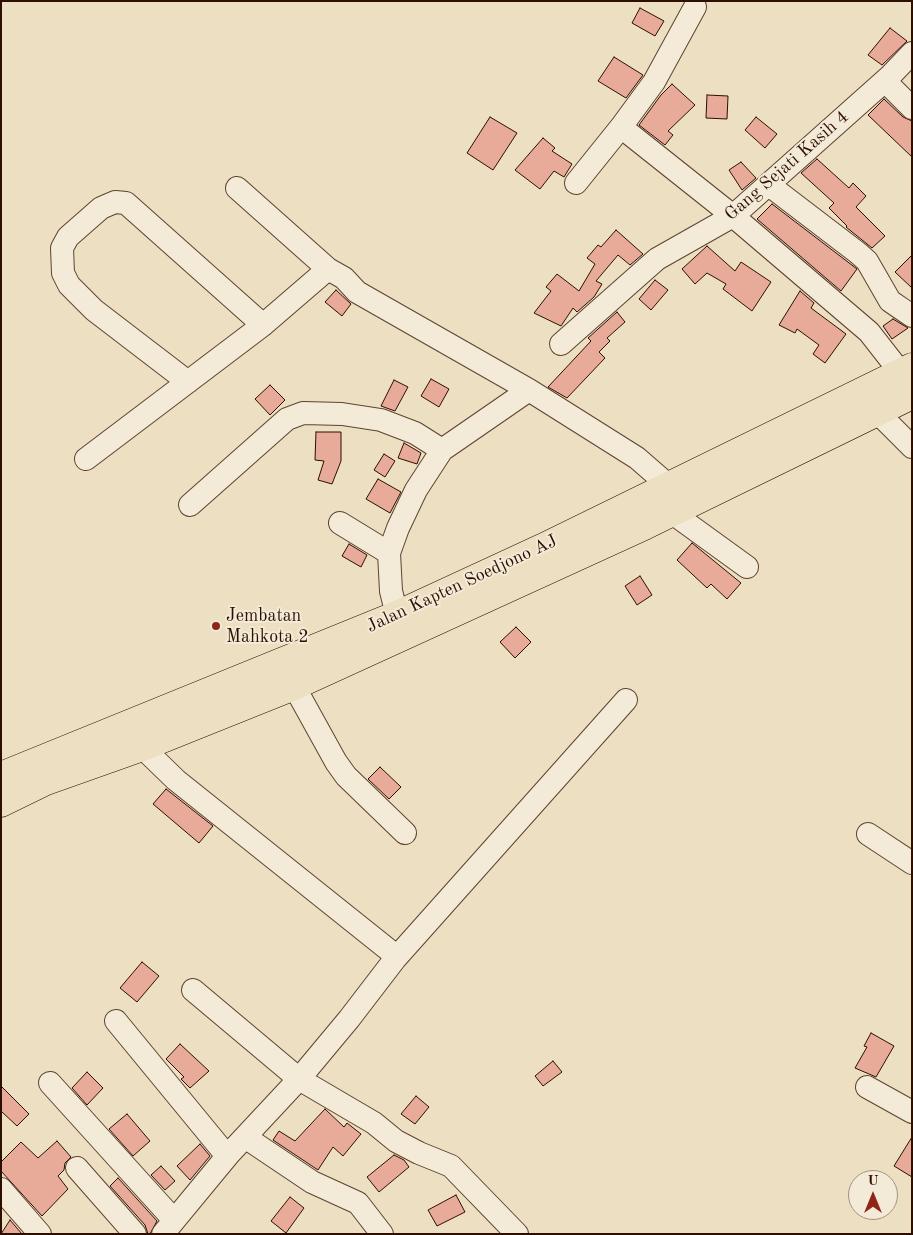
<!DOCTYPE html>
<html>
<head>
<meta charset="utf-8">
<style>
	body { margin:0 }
	#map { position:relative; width:913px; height:1235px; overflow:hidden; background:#eddfc2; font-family:"Old Standard TT",serif }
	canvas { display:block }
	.frame { position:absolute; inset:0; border:2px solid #2d0f00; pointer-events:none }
	.north { position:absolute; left:848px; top:1170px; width:50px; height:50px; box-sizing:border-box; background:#f3ead7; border:1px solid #a49281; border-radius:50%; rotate:0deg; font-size:14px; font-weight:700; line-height:20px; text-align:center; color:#2d0f00 }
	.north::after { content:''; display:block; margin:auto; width:18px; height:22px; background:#8f2418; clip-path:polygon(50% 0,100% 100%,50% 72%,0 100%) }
</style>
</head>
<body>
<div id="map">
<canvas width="913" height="1235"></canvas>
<div class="frame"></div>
<div class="north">U</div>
</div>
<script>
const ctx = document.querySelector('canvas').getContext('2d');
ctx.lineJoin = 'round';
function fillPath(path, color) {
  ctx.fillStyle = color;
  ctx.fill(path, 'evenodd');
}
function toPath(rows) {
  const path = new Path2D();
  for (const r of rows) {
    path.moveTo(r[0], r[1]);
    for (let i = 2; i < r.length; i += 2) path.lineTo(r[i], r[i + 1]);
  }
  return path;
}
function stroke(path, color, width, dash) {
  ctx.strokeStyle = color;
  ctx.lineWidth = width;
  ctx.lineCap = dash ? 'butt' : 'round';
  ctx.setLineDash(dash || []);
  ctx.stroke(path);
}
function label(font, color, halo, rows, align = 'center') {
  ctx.font = font + ' "Old Standard TT",serif';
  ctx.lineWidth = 4;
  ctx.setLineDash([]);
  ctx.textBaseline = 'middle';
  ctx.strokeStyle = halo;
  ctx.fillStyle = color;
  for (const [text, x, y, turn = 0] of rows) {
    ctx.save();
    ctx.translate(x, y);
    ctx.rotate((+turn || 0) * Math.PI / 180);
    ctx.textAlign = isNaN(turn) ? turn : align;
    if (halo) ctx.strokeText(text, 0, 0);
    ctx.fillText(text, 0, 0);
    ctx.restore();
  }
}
const building = toPath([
	[640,8,664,21,655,36,632,23,640,8],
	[890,28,907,41,882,65,868,55,890,28],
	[614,57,643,75,626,98,598,81,614,57],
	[672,84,695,105,668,131,673,135,665,145,639,125,661,95,672,84],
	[707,95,728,96,727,119,706,118,707,95],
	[884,99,903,117,912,121,912,157,868,115,884,99],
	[490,117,517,133,493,170,467,153,490,117],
	[756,117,777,134,765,148,745,130,756,117],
	[543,138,555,148,552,151,572,164,564,177,554,171,540,189,515,170,543,138],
	[817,159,849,188,853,183,866,196,856,207,885,236,872,248,846,227,847,226,829,208,834,203,801,173,817,159],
	[741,162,756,178,742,190,729,170,741,162],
	[772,204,857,269,841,291,757,219,772,204],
	[616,230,643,254,630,265,618,255,596,281,602,284,594,297,577,312,573,308,561,326,534,313,551,291,546,287,557,274,579,291,595,264,587,258,598,245,601,247,616,230],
	[707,246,735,271,741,262,771,282,752,311,723,289,726,284,707,273,695,284,682,269,707,246],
	[912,255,912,288,895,272,912,255],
	[655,280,668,290,651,310,639,299,655,280],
	[336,290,351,304,342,316,325,302,336,290],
	[800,291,814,303,811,308,846,334,825,363,813,354,819,345,797,329,795,333,779,325,800,291],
	[617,312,625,322,607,338,610,341,599,352,605,358,567,398,548,387,591,341,588,338,617,312],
	[893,319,908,328,892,339,883,326,893,319],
	[431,379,449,389,439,407,421,396,431,379],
	[394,380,408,387,395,411,381,406,394,380],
	[270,385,285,400,270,415,255,399,270,385],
	[316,432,341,432,341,461,332,484,318,480,324,461,315,460,316,432],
	[404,443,421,453,417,464,398,458,404,443],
	[384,454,395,461,385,477,374,470,384,454],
	[378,479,401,492,390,513,366,499,378,479],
	[692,543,741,583,727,599,711,584,707,588,677,560,692,543],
	[349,544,367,555,361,567,342,556,349,544],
	[640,576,652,595,637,605,625,586,640,576],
	[516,627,531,642,515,658,500,642,516,627],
	[380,767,401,787,389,799,368,779,380,767],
	[166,789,213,826,199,843,153,804,166,789],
	[142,962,159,976,137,1002,120,988,142,962],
	[871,1033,894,1046,876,1077,855,1068,867,1047,864,1046,871,1033],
	[180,1044,209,1071,190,1088,181,1079,184,1077,166,1059,180,1044],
	[553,1061,562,1072,543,1086,535,1076,553,1061],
	[87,1072,103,1088,87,1105,72,1088,87,1072],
	[1,1086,29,1114,17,1126,1,1111,1,1086],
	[416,1096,429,1107,415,1124,401,1114,416,1096],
	[325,1109,344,1127,347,1123,361,1134,343,1156,333,1147,318,1170,273,1140,279,1131,295,1141,325,1109],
	[127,1114,150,1141,133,1156,109,1129,127,1114],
	[912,1137,912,1177,894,1166,912,1137],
	[57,1141,71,1157,65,1163,64,1170,58,1176,68,1189,42,1216,1,1171,1,1162,21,1142,38,1158,57,1141],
	[200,1144,210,1156,190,1180,177,1166,200,1144],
	[394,1155,404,1160,409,1167,379,1192,367,1177,394,1155],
	[161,1166,175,1181,165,1190,151,1175,161,1166],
	[118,1178,157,1221,150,1234,148,1234,145,1225,110,1186,118,1178],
	[456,1195,465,1212,437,1226,428,1210,456,1195],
	[290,1197,304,1208,286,1233,271,1221,290,1197],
	[10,1220,22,1234,1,1234,10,1220]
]);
fillPath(building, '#e8aa99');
stroke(building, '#2d0f00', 1);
const minor = toPath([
	[885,81,912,108],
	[621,127,733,216,869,332,901,373],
	[576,183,621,127,654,82,695,7],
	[769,185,858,253,867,261,890,301,912,316],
	[237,188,328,269,344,278,357,292,529,390,637,458,668,485],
	[561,344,657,259,733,216,889,77,912,53],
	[188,382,94,310,69,285,63,273,62,248,68,237,101,208,115,202,126,203,263,325],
	[877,412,912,447],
	[86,459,263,325,328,269],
	[190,505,287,419,303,413,342,414,381,420,415,433,442,450],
	[671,512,747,567],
	[340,523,389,553],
	[397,615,391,591,389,553,398,528,416,490,442,450,529,390],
	[294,686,336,762,346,776,405,833],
	[142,747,176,780,390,951,395,959,349,1019,299,1079,229,1154,163,1234],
	[868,834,912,863],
	[395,959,626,700],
	[193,990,299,1079,374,1123,396,1141,419,1153,451,1166,517,1234],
	[116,1021,227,1156],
	[50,1083,174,1220],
	[867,1087,912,1112],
	[245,1137,312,1182,358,1203,382,1234],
	[77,1168,135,1234],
	[1,1189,40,1234]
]);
const major = toPath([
	[1,776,397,615,542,548,912,367],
	[1,803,46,781,142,747,294,686,644,526,912,395]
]);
stroke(minor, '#5d4330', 24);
stroke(major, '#2d0f00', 29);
stroke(minor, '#f3ead7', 22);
stroke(major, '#eddfc2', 28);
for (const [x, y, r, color] of [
	[216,626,5,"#8f2418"]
]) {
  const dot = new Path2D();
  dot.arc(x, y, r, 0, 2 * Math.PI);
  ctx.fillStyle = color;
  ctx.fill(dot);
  stroke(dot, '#f3ead7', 2);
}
label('18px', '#2d0f00', '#f3ead7', [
	["Gang Sejati Kasih 4",787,166,-41],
	["Jalan Kapten Soedjono AJ",462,584,-25]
]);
label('18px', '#2d0f00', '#f3ead7', [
	["Jembatan",226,616],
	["Mahkota 2",226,637]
], 'left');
</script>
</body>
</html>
